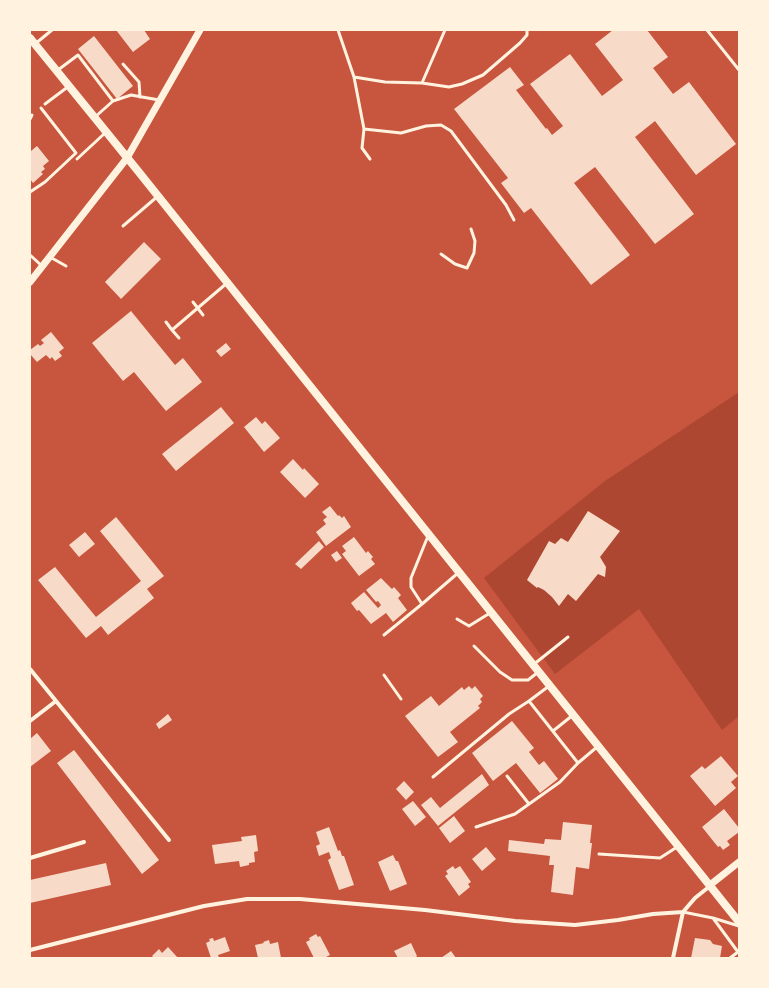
<!DOCTYPE html>
<html>
<head>
<meta charset="utf-8">
<style>
	body { margin:0 }
	#map { position:relative; width:769px; height:988px; overflow:hidden; background:#c8553d; font-family:"Archivo Narrow",sans-serif }
	canvas { display:block }
	.frame { position:absolute; inset:0; border:31px solid #fff3e0; pointer-events:none }
</style>
</head>
<body>
<div id="map">
<canvas width="769" height="988"></canvas>
<div class="frame"></div>
</div>
<script>
const ctx = document.querySelector('canvas').getContext('2d');
ctx.lineJoin = 'round';
function fillPath(path, color) {
  ctx.fillStyle = color;
  ctx.fill(path, 'evenodd');
}
function toPath(rows) {
  const path = new Path2D();
  for (const r of rows) {
    path.moveTo(r[0], r[1]);
    for (let i = 2; i < r.length; i += 2) path.lineTo(r[i], r[i + 1]);
  }
  return path;
}
function stroke(path, color, width, dash) {
  ctx.strokeStyle = color;
  ctx.lineWidth = width;
  ctx.lineCap = dash ? 'butt' : 'round';
  ctx.setLineDash(dash || []);
  ctx.stroke(path);
}
fillPath(toPath([
	[739,392,739,716,722,730,639,609,555,674,484,578,605,481]
]), '#ae4732');
fillPath(toPath([
	[116,30,144,30,150,39,133,52],
	[613,30,647,30,668,57,653,68,673,94,689,82,736,144,696,175,655,121,635,137,694,214,655,244,595,167,574,183,630,255,591,285,531,208,524,213,501,183,508,178,454,109,510,67,524,85,516,90,546,129,547,128,552,135,563,126,530,84,570,54,602,96,623,80,595,44],
	[94,36,133,86,117,99,78,49],
	[37,146,49,161,43,166,45,169,41,172,43,174,33,183,30,179,30,150,31,151],
	[144,242,161,259,121,299,105,282],
	[131,311,175,365,183,358,202,382,166,411,134,372,123,381,92,343],
	[51,332,64,348,59,352,62,356,55,361,52,357,50,359,46,355,37,362,30,354,30,350,38,344,40,346,44,343,41,340],
	[226,343,231,349,221,357,216,351],
	[221,407,234,423,176,471,162,454],
	[256,417,262,424,265,421,280,438,264,452,244,427],
	[293,459,303,470,304,468,319,484,305,498,280,472],
	[330,506,338,516,339,515,342,518,344,516,351,527,326,546,316,532,326,524,323,520,327,517,322,512],
	[588,511,620,531,600,557,606,567,605,577,598,574,576,601,568,594,559,606,552,597,544,590,538,587,537,588,527,580,549,541,555,544,561,538,568,542],
	[116,517,164,576,147,589,154,598,108,635,101,626,86,638,38,580,55,567,96,617,141,581,100,531],
	[85,532,95,544,79,557,69,545],
	[354,537,366,553,368,551,373,557,371,559,375,564,359,576,342,554,346,551,342,546],
	[319,541,324,547,301,569,295,564],
	[337,551,342,558,336,562,331,555],
	[381,578,392,589,394,587,401,595,398,598,407,610,393,622,386,613,371,624,359,610,357,611,351,603,364,592,378,608,381,605,378,601,376,602,366,590],
	[469,686,472,689,475,686,483,696,480,699,482,702,478,706,480,708,450,732,458,742,438,757,405,716,431,696,439,706,462,687,464,690],
	[168,714,172,720,159,729,156,724],
	[512,721,534,748,529,752,539,765,544,761,558,779,540,793,516,763,493,781,472,753],
	[37,733,51,751,30,767,30,739],
	[74,750,159,860,142,874,57,763],
	[721,756,738,776,731,782,736,788,715,806,690,776,702,766,705,769],
	[482,774,489,785,438,826,421,805,431,797,440,808],
	[404,781,414,792,406,800,396,789],
	[413,801,426,817,415,826,402,809],
	[724,809,739,828,739,832,727,841,730,845,723,850,720,846,718,847,702,827],
	[454,816,465,831,450,843,439,828],
	[563,822,592,825,590,843,592,843,589,869,576,867,573,895,551,892,554,865,549,865,550,856,508,851,509,840,544,844,545,839,561,840],
	[329,827,338,851,340,850,342,856,344,856,354,885,339,890,328,860,331,858,329,852,319,856,316,846,320,844,316,832],
	[256,835,258,851,254,852,255,862,249,863,249,865,240,867,239,861,215,864,212,845,242,841,241,837],
	[486,847,496,859,482,871,472,859],
	[393,855,396,861,398,861,407,884,390,891,378,862],
	[106,863,111,885,30,903,30,880],
	[453,866,455,869,460,866,471,882,468,884,470,887,459,896,445,876,448,874,446,871],
	[316,934,318,937,320,936,330,955,324,958,314,958,306,942,310,940,309,938],
	[225,937,230,951,218,955,219,958,211,958,206,943,210,941,209,939,213,938,214,941],
	[695,938,710,940,713,944,722,946,720,958,691,958],
	[269,940,270,944,278,942,281,958,258,958,255,945,264,943,263,942],
	[411,943,417,956,415,958,398,958,394,951],
	[168,947,178,958,154,958,152,956,159,949,162,953],
	[451,951,456,958,441,958]
]), '#f7dbc8');
stroke(toPath([
	[338,30,354,77,364,129,362,148,370,159],
	[707,30,739,70],
	[35,44,52,30],
	[123,64,139,82,140,97],
	[58,70,78,55,113,101,131,95,159,100],
	[354,77,385,82,422,83,449,87,462,84,483,75,520,43,527,35,527,30],
	[422,83,445,30],
	[45,104,69,86],
	[95,117,113,101],
	[30,119,32,115],
	[364,129,401,133,426,126,441,125,451,131,506,205,514,220],
	[77,159,105,133],
	[30,192,45,182,76,153,41,108],
	[123,226,158,196],
	[441,254,455,264,467,268,474,253,475,241,471,229],
	[30,255,42,266],
	[50,257,66,266],
	[193,302,203,315],
	[166,322,172,330,227,283],
	[172,330,179,338],
	[428,536,411,578,411,587,422,604,458,573],
	[457,619,469,626,490,613],
	[384,635,422,604],
	[474,646,500,672,512,680,528,680,537,673],
	[533,665,568,637],
	[384,675,401,699],
	[549,686,529,701,578,763],
	[553,731,573,715],
	[507,776,529,804],
	[433,777,509,714,529,701],
	[476,827,515,814,560,782,578,763,597,747],
	[599,854,660,858,677,847],
	[683,912,713,918,739,926],
	[713,918,738,952],
	[730,958,738,952]
]), '#fff3e0', 3);
stroke(toPath([
	[30,669,169,840],
	[30,721,56,701],
	[30,858,84,842],
	[30,950,204,906,247,899,300,899,425,910,515,921,575,925,618,920,653,914,683,912],
	[673,958,683,912,695,898,710,886]
]), '#fff3e0', 4);
stroke(toPath([
	[30,282,127,158,200,30],
	[710,885,739,862]
]), '#fff3e0', 7);
stroke(toPath([
	[30,38,138,171,739,922]
]), '#fff3e0', 8);
</script>
</body>
</html>
